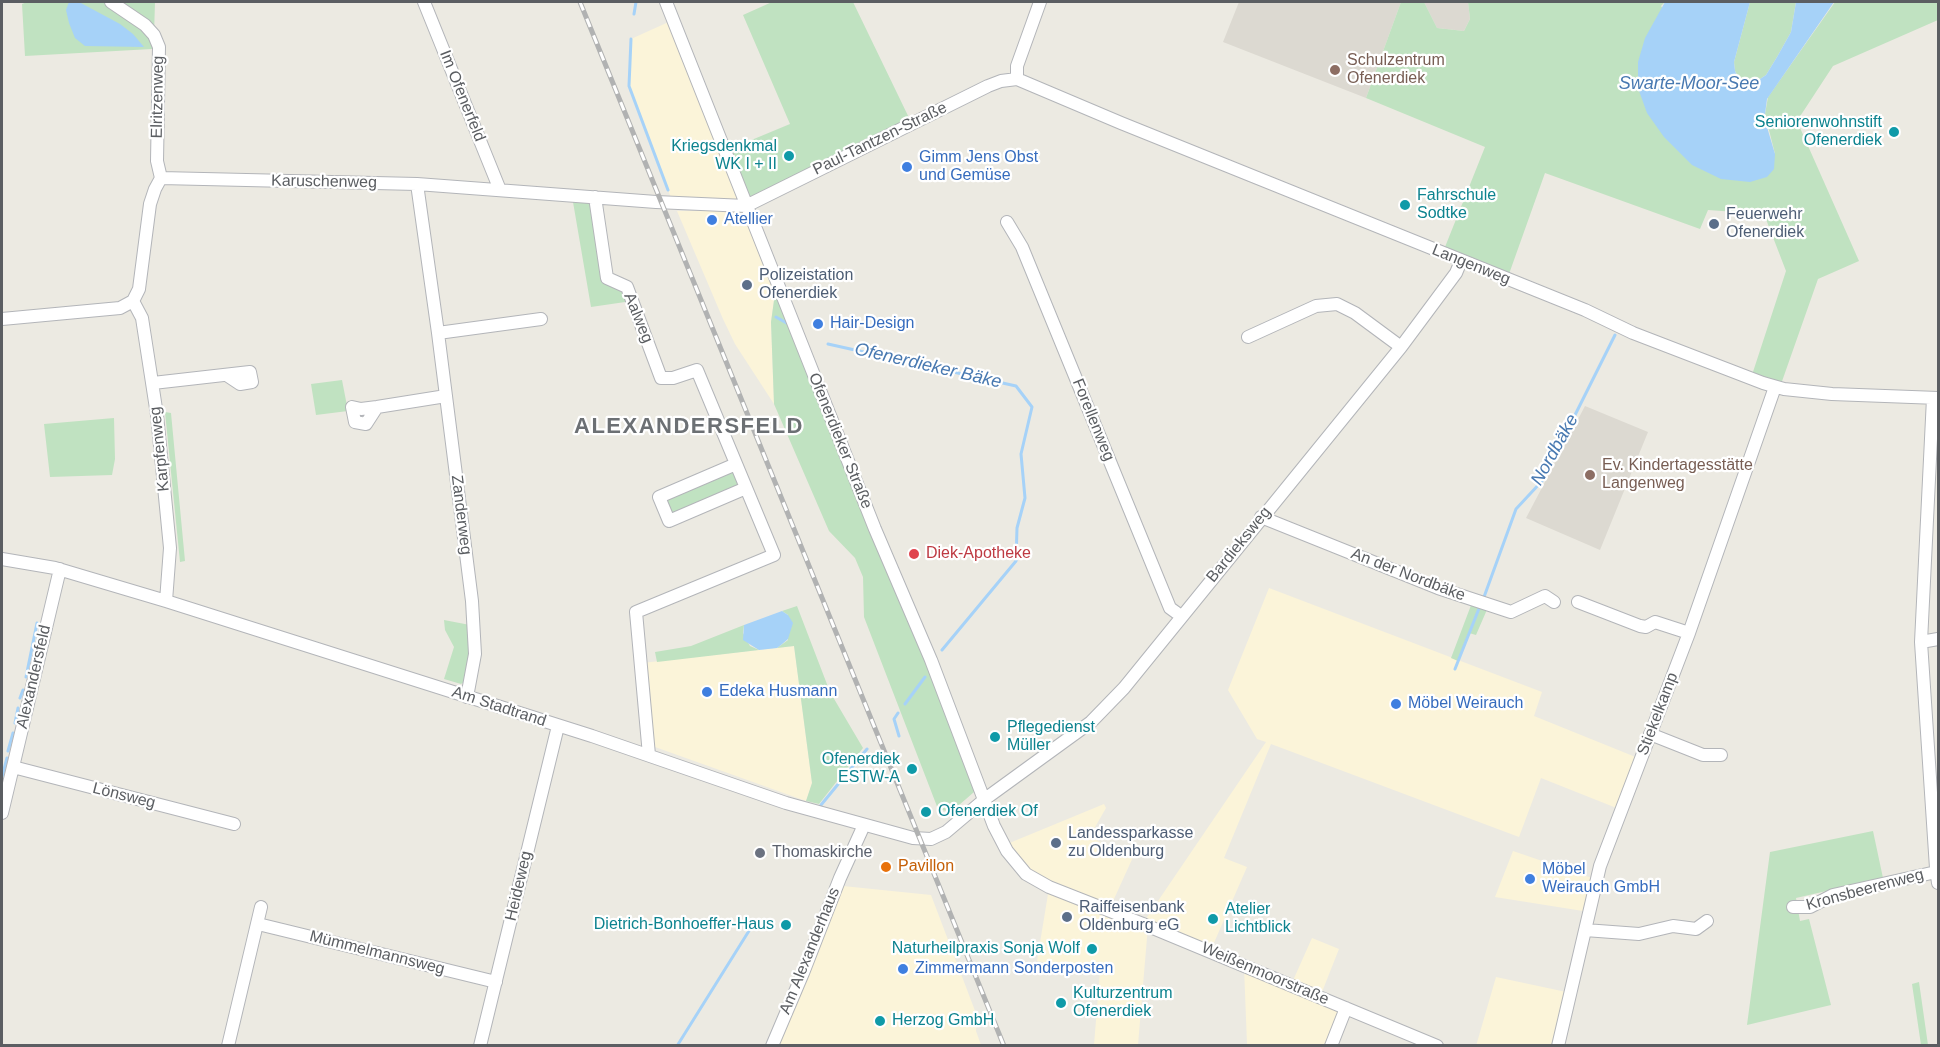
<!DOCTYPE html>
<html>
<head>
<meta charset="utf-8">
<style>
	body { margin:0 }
	#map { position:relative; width:1940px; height:1047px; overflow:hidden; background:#eceae2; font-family:Arial,sans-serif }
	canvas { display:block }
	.frame { position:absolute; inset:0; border:3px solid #5b5e62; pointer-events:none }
</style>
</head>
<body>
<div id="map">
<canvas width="1940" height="1047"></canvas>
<div class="frame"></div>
</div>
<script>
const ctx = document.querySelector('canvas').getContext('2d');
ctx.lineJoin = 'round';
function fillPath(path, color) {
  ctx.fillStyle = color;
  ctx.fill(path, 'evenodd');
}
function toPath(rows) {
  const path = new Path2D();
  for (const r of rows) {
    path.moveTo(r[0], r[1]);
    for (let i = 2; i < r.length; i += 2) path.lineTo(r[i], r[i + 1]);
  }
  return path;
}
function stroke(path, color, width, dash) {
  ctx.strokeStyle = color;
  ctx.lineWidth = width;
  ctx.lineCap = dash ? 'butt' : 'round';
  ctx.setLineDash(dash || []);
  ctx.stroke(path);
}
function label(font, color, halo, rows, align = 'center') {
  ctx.font = font + ' Arial,sans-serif';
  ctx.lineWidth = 4.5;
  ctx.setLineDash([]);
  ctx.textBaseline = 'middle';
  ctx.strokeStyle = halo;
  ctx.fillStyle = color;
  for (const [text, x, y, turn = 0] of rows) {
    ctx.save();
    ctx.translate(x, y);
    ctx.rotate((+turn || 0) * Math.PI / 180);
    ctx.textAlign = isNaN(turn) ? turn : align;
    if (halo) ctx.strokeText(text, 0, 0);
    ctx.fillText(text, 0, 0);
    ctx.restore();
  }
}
fillPath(toPath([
	[673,20,746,206,673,203,668,190,629,86,631,39],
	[677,211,742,211,775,293,771,322,774,404,735,344,723,319],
	[1269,588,1542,692,1534,716,1638,758,1619,809,1541,778,1519,837,1271,744,1224,858,1247,867,1210,952,1148,926,1138,1045,1094,1045,1100,971,1037,961,1049,888,1027,872,1007,844,1104,804,1106,808,1090,836,1113,850,1115,847,1134,855,1109,910,1143,923,1266,742,1257,739,1228,690],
	[794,646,812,783,806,801,655,747,642,663],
	[1513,851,1592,878,1583,911,1495,897],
	[843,886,931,895,977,1016,976,1031,981,1045,779,1046],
	[1312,938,1339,949,1320,997,1346,1008,1331,1045,1247,1044,1244,967,1291,985],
	[1496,977,1571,993,1558,1045,1476,1046]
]), '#fbf4d9');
fillPath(toPath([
	[1239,2,1401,2,1366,98,1223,42],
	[1424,2,1468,2,1470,19,1464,31,1437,28],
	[1585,406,1648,432,1600,550,1526,518]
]), '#dcd9d1');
fillPath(toPath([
	[27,2,107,2,136,21,153,42,152,49,25,56,22,4],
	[123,2,155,2,154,35,123,9],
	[772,2,853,2,912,124,746,206,725,151,790,124,743,15],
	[1401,2,1424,2,1437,28,1464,31,1470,19,1468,2,1665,2,1661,6,1775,154,1765,114,1768,97,1835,2,1938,2,1938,20,1833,66,1797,121,1859,261,1818,279,1780,387,1751,378,1786,271,1764,214,1708,210,1700,229,1545,173,1509,274,1445,247,1485,147,1366,98],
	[1750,2,1796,2,1791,32,1777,57,1766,75,1757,81,1748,83,1740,80,1735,71,1734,62],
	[573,202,590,202,607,278,627,287,632,301,591,307],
	[775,293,981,786,951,812,938,809,864,617,863,577,855,558,829,531,774,404,771,322],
	[342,380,348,411,316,415,311,384],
	[165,412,171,413,185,561,180,562],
	[114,418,115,459,112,475,50,477,44,424],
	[736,464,746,488,669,521,659,497],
	[1473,600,1489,605,1476,635,1469,633,1458,661,1451,658],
	[797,606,830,692,863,748,819,804,806,801,812,783,794,646,777,648,788,640,788,615,782,611],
	[444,620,470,625,471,645,464,682,461,684,444,679,454,647,445,630],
	[744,625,743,633,750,646,759,650,657,662,655,652,691,646],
	[1873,831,1883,878,1796,898,1800,921,1809,919,1831,1005,1747,1025,1770,852],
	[1919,982,1928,1045,1921,1045,1912,984]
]), '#c0e2c1');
fillPath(toPath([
	[69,2,79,2,120,24,133,34,144,47,85,46,75,38,69,23,66,10],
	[1665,2,1750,2,1734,62,1735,71,1739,80,1748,83,1757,81,1766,75,1777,57,1791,32,1796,2,1834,2,1767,99,1765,114,1767,127,1775,154,1774,169,1767,177,1750,182,1721,179,1692,165,1664,137,1647,113,1638,88,1638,62,1645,38],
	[782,611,788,615,793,623,788,639,781,645,777,648,759,650,743,640,744,625]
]), '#a6d2f8');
stroke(toPath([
	[634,14,636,2],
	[631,39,629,86,668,190],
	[776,317,790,325],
	[828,344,1016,386,1032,407,1021,454,1025,498,1017,528,1016,561,942,650],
	[1484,597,1516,509,1542,481,1615,335],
	[1455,669,1480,606],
	[26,677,37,623],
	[20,698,23,690],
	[905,704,925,677],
	[898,713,894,719,899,736],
	[15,723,18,708],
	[8,751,13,733],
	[2,777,7,758],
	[821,805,867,749],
	[677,1046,752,926]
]), '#a6d2f8', 3);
const minor = toPath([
	[111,2,145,25,154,35,159,47,157,161,161,178],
	[424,2,500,190],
	[666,2,875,529,931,660,994,826,1007,851,1026,874,1049,887,1143,924,1437,1046],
	[1017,79,1121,123,1585,310,1633,333,1763,383,1784,389,1832,394,1938,398],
	[1017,79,1017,66,1040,2],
	[417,184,438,333,472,601,475,654,467,697],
	[595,197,607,278,627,287,661,378,673,378,697,370,774,555,636,612,649,755],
	[746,206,988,86,1001,81,1017,79],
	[1007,222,1022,247,1170,608,1181,616],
	[133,301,142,318,157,415,170,548,166,601],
	[2,319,120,308,133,301,139,289,150,204,155,189,161,178,417,184,656,202,746,206],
	[438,333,541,319],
	[1248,337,1316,306,1337,304,1355,313,1401,347],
	[153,383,250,372,252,382,240,384,228,376],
	[1933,398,1921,642,1936,868,1938,883],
	[377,407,366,424,355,422,352,407,361,409,377,407,446,396],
	[736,464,659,497,669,521,746,488],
	[1261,517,1438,588,1511,612,1545,596,1554,602],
	[2,559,55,568,166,601,592,736,786,803,913,838,931,839,946,832,985,799,1091,722,1124,688,1401,347,1456,273,1461,261],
	[1578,602,1640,626,1646,627,1655,622,1689,633],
	[1921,642,1938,639],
	[1650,734,1703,755,1721,755],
	[13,767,234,824],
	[2,813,60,569],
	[1793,907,1810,907,1833,895,1936,872],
	[258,924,496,982],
	[1585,930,1639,934,1673,926,1696,929,1707,921],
	[228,1046,261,907],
	[480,1046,558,726],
	[772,1046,803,973,840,878,864,825],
	[1331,1046,1346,1008],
	[1558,1046,1600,866,1689,633,1775,387]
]);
stroke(minor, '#b3b5b9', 14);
stroke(minor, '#fff', 12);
const rail = toPath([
	[580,2,1004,1046]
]);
stroke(rail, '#b1b2b2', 5);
stroke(rail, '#fff', 3, [9]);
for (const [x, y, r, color] of [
	[1335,70,6,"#8d6e63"],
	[1894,132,6,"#0f9aa8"],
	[789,156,6,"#0f9aa8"],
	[907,167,6,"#3f7fe0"],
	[1405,205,6,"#0f9aa8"],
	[712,220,6,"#3f7fe0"],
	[1714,224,6,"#5c6f8a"],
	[747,285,6,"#5c6f8a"],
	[818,324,6,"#3f7fe0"],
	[1590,475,6,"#8d6e63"],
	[914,554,6,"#e0444e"],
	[707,692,6,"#3f7fe0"],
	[1396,704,6,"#3f7fe0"],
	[995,737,6,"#0f9aa8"],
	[912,769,6,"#0f9aa8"],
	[926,812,6,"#0f9aa8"],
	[1056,843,6,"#5c6f8a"],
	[760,853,6,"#6b7280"],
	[886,867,6,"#e8710a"],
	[1530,879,6,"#3f7fe0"],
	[1067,917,6,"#5c6f8a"],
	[1213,919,6,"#0f9aa8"],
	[786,925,6,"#0f9aa8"],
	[1092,949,6,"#0f9aa8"],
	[903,969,6,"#3f7fe0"],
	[1061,1003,6,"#0f9aa8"],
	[880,1021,6,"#0f9aa8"]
]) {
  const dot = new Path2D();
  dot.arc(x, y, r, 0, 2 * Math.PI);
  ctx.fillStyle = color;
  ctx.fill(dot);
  stroke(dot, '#fff', 2);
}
label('16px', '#785e54', '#fff', [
	["Schulzentrum",1347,61],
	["Ofenerdiek",1347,79],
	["Ev. Kindertagesstätte",1602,466],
	["Langenweg",1602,484]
], 'left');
label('16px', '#5b5e62', '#fff', [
	["Im Ofenerfeld",462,96,68],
	["Elritzenweg",158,97,-89],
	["Paul-Tantzen-Straße",880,139,-26],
	["Karuschenweg",324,182,1],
	["Langenweg",1471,265,22],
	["Aalweg",638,318,68],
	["Forellenweg",1093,420,68],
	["Ofenerdieker Straße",840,441,68],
	["Karpfenweg",160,449,-96],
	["Zanderweg",461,515,83],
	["Bardieksweg",1239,545,-51],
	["An der Nordbäke",1408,575,21],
	["Alexandersfeld",34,677,-77],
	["Am Stadtrand",499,707,18],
	["Stiekelkamp",1658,714,-69],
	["Lönsweg",124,796,14],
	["Heideweg",519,886,-77],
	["Kronsbeerenweg",1865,890,-15],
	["Am Alexanderhaus",810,951,-68],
	["Mümmelmannsweg",377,953,14],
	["Weißenmoorstraße",1265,974,23]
]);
label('16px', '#0d838f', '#fff', [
	["Seniorenwohnstift",1882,123,"right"],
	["Ofenerdiek",1882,141,"right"],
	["Kriegsdenkmal",777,147,"right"],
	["WK I + II",777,165,"right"],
	["Fahrschule",1417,196],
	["Sodtke",1417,214],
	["Pflegedienst",1007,728],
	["Müller",1007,746],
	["Ofenerdiek",900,760,"right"],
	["ESTW-A",900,778,"right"],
	["Ofenerdiek Of",938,812],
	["Atelier",1225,910],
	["Lichtblick",1225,928],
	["Dietrich-Bonhoeffer-Haus",774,925,"right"],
	["Naturheilpraxis Sonja Wolf",1080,949,"right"],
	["Kulturzentrum",1073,994],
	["Ofenerdiek",1073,1012],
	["Herzog GmbH",892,1021]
], 'left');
label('16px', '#366cbe', '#fff', [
	["Gimm Jens Obst",919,158],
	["und Gemüse",919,176],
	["Atellier",724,220],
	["Hair-Design",830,324],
	["Edeka Husmann",719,692],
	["Möbel Weirauch",1408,704],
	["Möbel",1542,870],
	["Weirauch GmbH",1542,888],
	["Zimmermann Sonderposten",915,969]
], 'left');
label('16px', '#4e5e75', '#fff', [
	["Feuerwehr",1726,215],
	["Ofenerdiek",1726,233],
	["Polizeistation",759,276],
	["Ofenerdiek",759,294],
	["Landessparkasse",1068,834],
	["zu Oldenburg",1068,852],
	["Raiffeisenbank",1079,908],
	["Oldenburg eG",1079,926]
], 'left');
label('16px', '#be3a42', '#fff', [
	["Diek-Apotheke",926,554]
], 'left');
label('16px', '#5b616d', '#fff', [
	["Thomaskirche",772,853]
], 'left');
label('16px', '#c56008', '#fff', [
	["Pavillon",898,867]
], 'left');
label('italic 18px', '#4879b1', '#fff', [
	["Swarte-Moor-See",1689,84],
	["Ofenerdieker Bäke",928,366,13],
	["Nordbäke",1555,450,-61]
]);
ctx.letterSpacing = '1.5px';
label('bold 22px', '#6c7074', '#fff', [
	["ALEXANDERSFELD",689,427]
]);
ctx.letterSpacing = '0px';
</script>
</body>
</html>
